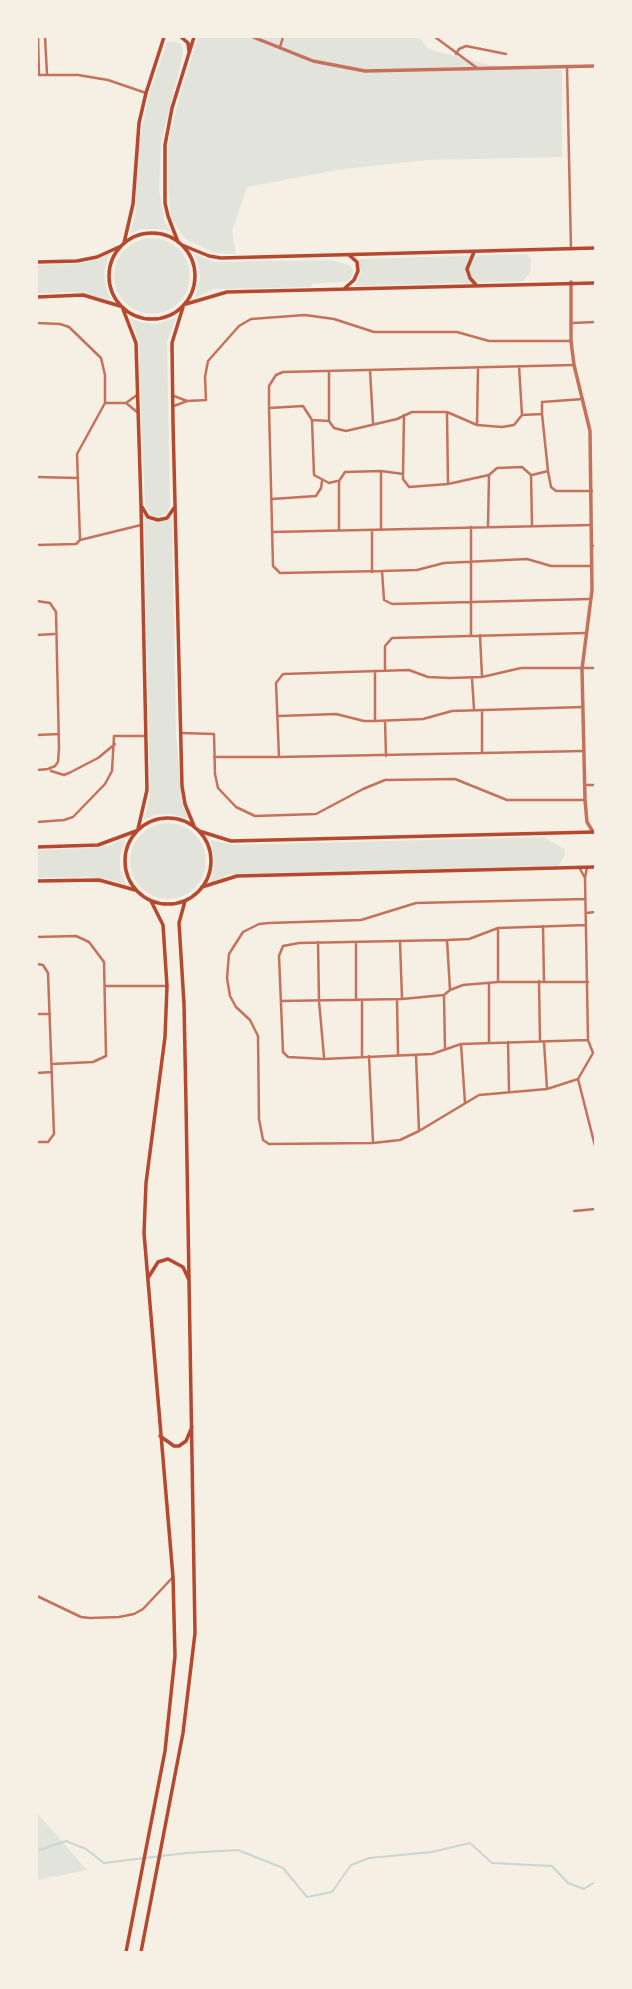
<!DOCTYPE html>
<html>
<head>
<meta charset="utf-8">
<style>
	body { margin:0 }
	#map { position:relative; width:632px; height:1989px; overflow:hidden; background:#f6efe4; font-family:"DM Sans",sans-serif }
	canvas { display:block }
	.frame { position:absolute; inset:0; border:38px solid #f6efe4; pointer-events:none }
</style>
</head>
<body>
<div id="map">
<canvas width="632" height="1989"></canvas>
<div class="frame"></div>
</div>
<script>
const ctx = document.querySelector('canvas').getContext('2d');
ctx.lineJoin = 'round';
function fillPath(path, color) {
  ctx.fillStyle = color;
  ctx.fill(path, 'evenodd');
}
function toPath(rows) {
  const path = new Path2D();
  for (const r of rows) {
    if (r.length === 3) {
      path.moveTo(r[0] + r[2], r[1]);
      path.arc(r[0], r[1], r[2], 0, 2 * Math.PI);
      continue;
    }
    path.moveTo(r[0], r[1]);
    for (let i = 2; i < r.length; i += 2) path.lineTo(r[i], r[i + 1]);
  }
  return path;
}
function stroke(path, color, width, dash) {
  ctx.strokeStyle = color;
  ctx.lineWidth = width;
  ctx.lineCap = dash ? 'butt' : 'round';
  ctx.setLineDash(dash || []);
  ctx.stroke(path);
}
fillPath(toPath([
	[198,37,419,37,428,49,489,65,562,70,562,157,428,160,343,169,247,187,232,231,236,254,214,253,185,239,171,218,168,188,168,145,177,106],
	[173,41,181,44,183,54,161,143,159,189,164,219,170,231,158,229,140,229,130,234,136,212,136,156,149,95,167,43],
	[152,276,38],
	[110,253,104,272,106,287,111,300,76,292,37,293,37,265,77,264,98,259],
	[194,254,214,262,332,260,351,266,353,273,351,278,345,282,314,283,310,287,214,289,195,298,200,278,198,264],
	[528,254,531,259,530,273,523,281,355,286,361,272,358,259],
	[130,318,143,323,156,324,176,318,167,342,170,506,166,514,158,517,151,515,145,504,138,339],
	[144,515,149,520,158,523,172,515,176,734,182,801,190,819,170,814,155,815,143,820,147,809,150,790],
	[168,861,38],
	[544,837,564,849,565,855,558,866,231,874,210,883,215,861,211,840,235,845],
	[126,838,120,856,120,869,126,885,112,880,87,877,37,878,37,850,88,848,110,845],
	[37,1813,87,1870,37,1880]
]), '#e2e4dc');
stroke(toPath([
	[37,1851,66,1841,86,1849,104,1863,186,1853,238,1850,283,1868,307,1897,332,1892,351,1865,369,1858,432,1852,470,1843,492,1863,552,1866,568,1883,584,1889,595,1882]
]), '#c9d6d2', 2);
stroke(toPath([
	[38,37,39,75],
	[45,37,47,74],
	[435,37,477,68],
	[280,47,283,37],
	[456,54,459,49,466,46,506,54],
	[567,67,571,249],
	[37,75,78,75,108,80,146,93],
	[37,323,60,324,69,327,101,358,105,375,105,403,77,454,80,540,76,544,37,545],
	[572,323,595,322],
	[574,365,283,372,276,375,269,386,269,408,273,566,280,573,382,571,384,600,392,604,590,599],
	[519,366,522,415],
	[370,370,373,423],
	[174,396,187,401],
	[105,403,126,403,137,395],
	[126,403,137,412],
	[174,406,187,401,206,400,205,377,208,361,239,326,251,319,305,315,334,319,374,332,457,332,489,341,571,341],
	[269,408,303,406,312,420,329,421,334,428,346,431,397,419,412,412,447,412,477,425,502,427,514,425,522,415,542,414,542,402,583,399],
	[447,414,448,484,489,475],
	[312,420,314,475,329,483,337,481],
	[329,421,329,372],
	[477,425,478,368],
	[381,471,381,530],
	[548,471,551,487,556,491,592,491],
	[403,474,404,415],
	[532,475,548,471,542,414],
	[37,477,77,478],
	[272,499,316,496,321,488,322,481],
	[488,526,489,475,497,468,522,467,531,475,532,525],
	[471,527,471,635],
	[339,529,339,481,345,472,381,471,403,474,403,479,409,487,448,484],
	[372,530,372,572],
	[272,532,592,525],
	[80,540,141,525],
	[593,546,595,546],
	[382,571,417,570,444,563,527,559,551,566,590,566],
	[37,601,50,603,56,612,59,748,58,762,55,766,48,769,37,770],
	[37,635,54,634],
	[480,635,482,677],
	[385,670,385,646,392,638,586,633],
	[472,678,474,709],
	[482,710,482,752],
	[279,716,336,714,364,721,375,721,375,671],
	[375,721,423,719,452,711,583,707],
	[385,721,386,756],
	[181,733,214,734,215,774,218,788,236,807,255,816,316,814,363,789,385,780,455,779,507,800,585,800],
	[37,735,59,734],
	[584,751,279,757,276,683,283,674,409,670,428,677,450,678,482,677,521,668,595,668],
	[214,757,279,757],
	[51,771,64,775,69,773,98,758,115,744],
	[585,785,595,785],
	[37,822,64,820,73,817,105,784,112,771,114,736,146,736],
	[579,867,585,878],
	[585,899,416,903,361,920,269,923,259,924,243,932,229,954,227,978,230,996,236,1007,250,1020,258,1036,259,1119,263,1140,269,1144,373,1143,400,1140,419,1131,479,1095,547,1089,578,1079,593,1053,588,1040,585,878,587,867],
	[586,913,595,912],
	[586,925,498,928,469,939,447,940,299,943,283,946,279,956,283,1052,288,1057,324,1059,432,1054,461,1044,588,1040],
	[543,926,544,982],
	[498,928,498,981],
	[37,937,76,936,89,942,104,962,106,1056,93,1062,52,1064],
	[447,940,450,990],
	[318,942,319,1001,324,1057],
	[400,942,402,998],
	[37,964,43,965,48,973,54,1134,48,1142,37,1142],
	[539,981,540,1041],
	[489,983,489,1043],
	[105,986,167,986],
	[444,996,445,1049],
	[356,1000,356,942],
	[362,1000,362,1057],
	[397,1000,398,1055],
	[281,1001,402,999,444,995,450,990,463,985,498,982,588,982],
	[37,1014,50,1014],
	[508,1042,509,1091],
	[544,1042,547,1089],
	[461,1044,465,1103],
	[416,1055,419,1131],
	[369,1056,373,1143],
	[37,1073,52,1072],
	[578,1079,595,1146],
	[574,1211,595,1209],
	[37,1596,81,1617,90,1618,119,1617,134,1614,143,1609,173,1577]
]), '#c5725c', 2.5);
stroke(toPath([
	[253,37,313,61,365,71,595,66],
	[571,282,571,341,574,365,590,431,592,590,582,669,585,800,587,822,593,832]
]), '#c5725c', 3.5);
stroke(toPath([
	[182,245,209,256,221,258,595,248],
	[474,252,467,269,470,278,476,285],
	[37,262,77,261,97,257,119,247],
	[345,288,354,280,358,271,357,262,349,255],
	[37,297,83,295,120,306],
	[186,304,227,292,595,283],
	[199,831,231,841,595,832],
	[37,847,98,845,136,831],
	[37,881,99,880,135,890],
	[202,887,237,876,595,867]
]), '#b5482f', 3.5);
stroke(toPath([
	[181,37,188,43,189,51],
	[152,276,43],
	[178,242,168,216,165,203,165,145,172,108,194,37],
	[124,243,133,204,139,123,146,93,164,37],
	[183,307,172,343,173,423,182,786,185,804,194,826],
	[123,309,136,343,141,505,147,790,138,829],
	[142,507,148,517,158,520,167,518,174,508],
	[168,861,43],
	[148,1278,158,1262,168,1259,183,1267,189,1280],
	[160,1436,174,1446,179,1446,186,1441,192,1427],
	[126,1952,165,1751,175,1656,173,1577,144,1233,146,1183,165,1037,167,986,163,925,151,901],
	[141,1952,183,1733,195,1633,186,1103,184,1004,179,923,185,901]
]), '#b5482f', 3.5);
</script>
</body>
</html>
